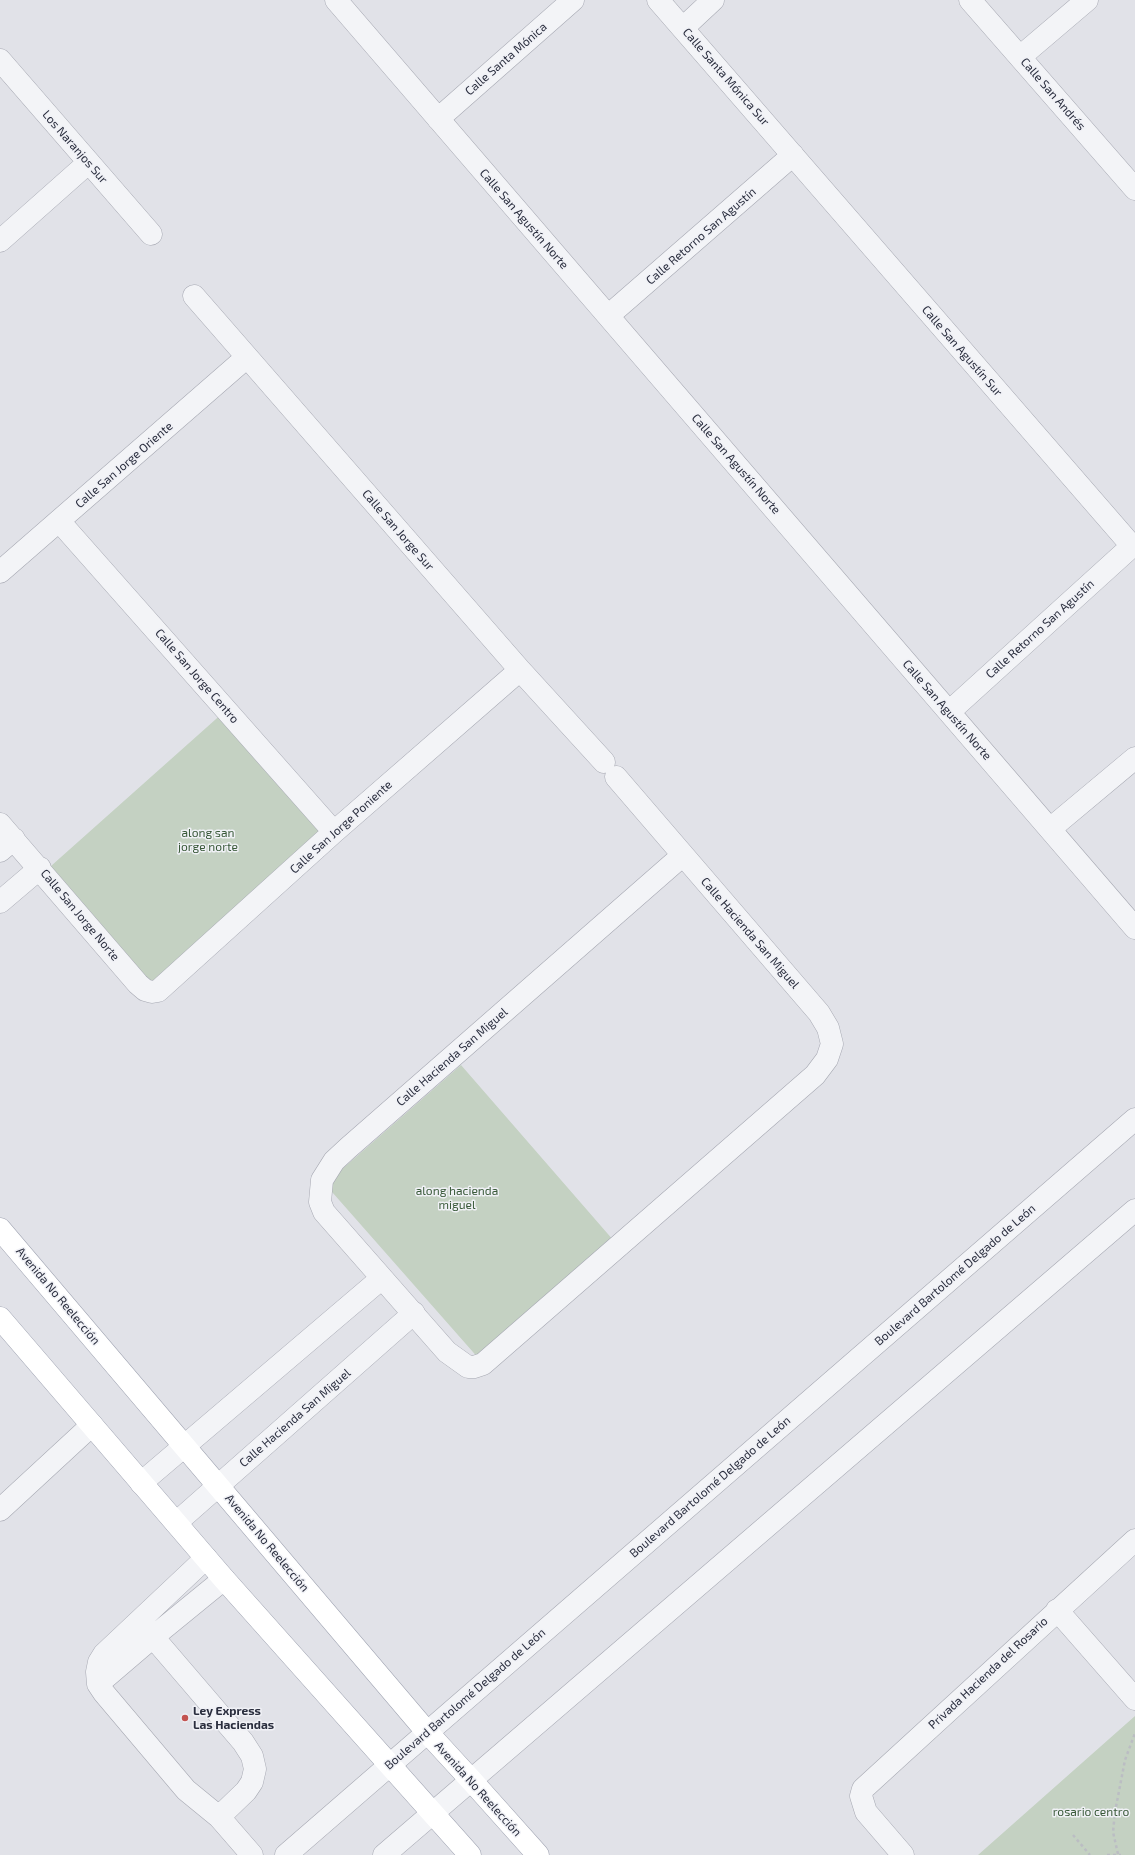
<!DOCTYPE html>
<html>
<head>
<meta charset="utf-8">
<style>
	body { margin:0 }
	canvas { display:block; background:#e1e2e8 }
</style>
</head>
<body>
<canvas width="1135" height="1855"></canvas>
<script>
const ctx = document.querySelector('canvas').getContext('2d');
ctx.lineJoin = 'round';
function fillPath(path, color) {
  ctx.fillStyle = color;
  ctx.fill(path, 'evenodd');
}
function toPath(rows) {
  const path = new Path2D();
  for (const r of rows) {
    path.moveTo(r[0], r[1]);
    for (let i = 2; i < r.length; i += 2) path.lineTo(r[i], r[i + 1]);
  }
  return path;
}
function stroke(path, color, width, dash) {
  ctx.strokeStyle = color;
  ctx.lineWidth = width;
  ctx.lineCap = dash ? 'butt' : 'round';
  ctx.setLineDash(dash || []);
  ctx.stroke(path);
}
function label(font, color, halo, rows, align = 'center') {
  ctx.font = font + ' "Exo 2",sans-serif';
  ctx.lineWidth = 3;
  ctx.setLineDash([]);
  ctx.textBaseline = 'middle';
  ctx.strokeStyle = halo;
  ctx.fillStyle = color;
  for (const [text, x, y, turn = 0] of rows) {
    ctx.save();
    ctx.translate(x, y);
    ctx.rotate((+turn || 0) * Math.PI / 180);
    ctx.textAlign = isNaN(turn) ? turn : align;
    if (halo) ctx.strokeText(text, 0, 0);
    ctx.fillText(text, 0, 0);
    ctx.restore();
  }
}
fillPath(toPath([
	[225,711,335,842,156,1000,42,874],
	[461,1065,614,1241,480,1360,325,1184],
	[1135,1716,1135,1855,978,1855]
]), '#c4d1c2');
const minor = toPath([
	[336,0,1135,928],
	[658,0,1132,546,949,712],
	[970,0,1135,189],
	[683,28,713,0],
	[1020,57,1087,0],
	[0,60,151,234],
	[438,119,573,0],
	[0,241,88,163],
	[194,296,520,670,604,762],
	[608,316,793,155],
	[59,521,334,832],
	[0,572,247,357],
	[616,777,819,1013,828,1028,832,1044,827,1059,815,1075,483,1364,474,1367,468,1367,447,1352,324,1212,320,1202,322,1180,334,1161,348,1148,683,855],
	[0,824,138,984,145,990,152,992,158,991,334,832,520,670],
	[1050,829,1135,758],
	[0,851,14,839],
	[0,902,40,868],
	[141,1483,382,1278],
	[0,1510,92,1425],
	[176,1523,414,1313],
	[206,1558,104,1654,99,1662,97,1672,98,1684,104,1693,186,1790,219,1817,252,1855],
	[1057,1610,1135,1699],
	[98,1684,153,1637],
	[219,1817,246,1791,252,1782,255,1769,252,1756,243,1742,153,1637,224,1579],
	[286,1855,1135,1119],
	[384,1855,1135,1210],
	[903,1855,866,1812,861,1796,863,1789,1135,1540]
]);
const major = toPath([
	[0,1229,427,1732,471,1780,538,1855],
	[0,1318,224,1579,470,1855]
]);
stroke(minor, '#a6a8b2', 23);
stroke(major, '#a1a5b3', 23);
stroke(toPath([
	[1073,1835,1090,1855],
	[1118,1854,1113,1832,1115,1812,1125,1760,1135,1733],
	[1107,1855,1121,1855]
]), '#bbbdc3', 2.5, [3, 3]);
stroke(minor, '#f3f4f7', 22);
stroke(major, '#fff', 22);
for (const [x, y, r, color] of [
	[185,1718,4,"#c35350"]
]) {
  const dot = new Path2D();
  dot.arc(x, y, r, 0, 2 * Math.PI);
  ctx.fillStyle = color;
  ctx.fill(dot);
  stroke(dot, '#f0f1f6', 1.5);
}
label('12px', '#2a2e3e', '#f0f1f6', [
	["Calle Santa Mónica",506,59,-41],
	["Calle Santa Mónica Sur",726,77,49],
	["Calle San Andrés",1053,94,49],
	["Los Naranjos Sur",75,147,49],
	["Calle San Agustín Norte",524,219,49],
	["Calle Retorno San Agustín",701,236,-41],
	["Calle San Agustín Sur",962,351,49],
	["Calle San Agustín Norte",736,464,49],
	["Calle San Jorge Oriente",124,465,-41],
	["Calle San Jorge Sur",398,530,49],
	["Calle Retorno San Agustín",1040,629,-42],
	["Calle San Jorge Centro",197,676,49],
	["Calle San Agustín Norte",947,710,49],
	["Calle San Jorge Poniente",341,827,-42],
	["Calle San Jorge Norte",80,915,50],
	["Calle Hacienda San Miguel",750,933,49],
	["Calle Hacienda San Miguel",452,1057,-41],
	["Boulevard Bartolomé Delgado de León",955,1275,-41],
	["Avenida No Reelección",58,1296,50],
	["Calle Hacienda San Miguel",295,1418,-41],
	["Boulevard Bartolomé Delgado de León",710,1487,-41],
	["Avenida No Reelección",267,1543,50],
	["Privada Hacienda del Rosario",988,1673,-43],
	["Boulevard Bartolomé Delgado de León",465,1699,-41],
	["Avenida No Reelección",478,1789,48]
]);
label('12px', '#395939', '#f0f1f6', [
	["along san",208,833],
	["jorge norte",208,847],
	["along hacienda",457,1191],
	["miguel",457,1205],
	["rosario centro",1091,1812]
]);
label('bold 12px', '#2a2e3e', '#f0f1f6', [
	["Ley Express",193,1711],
	["Las Haciendas",193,1725]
], 'left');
</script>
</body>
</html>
